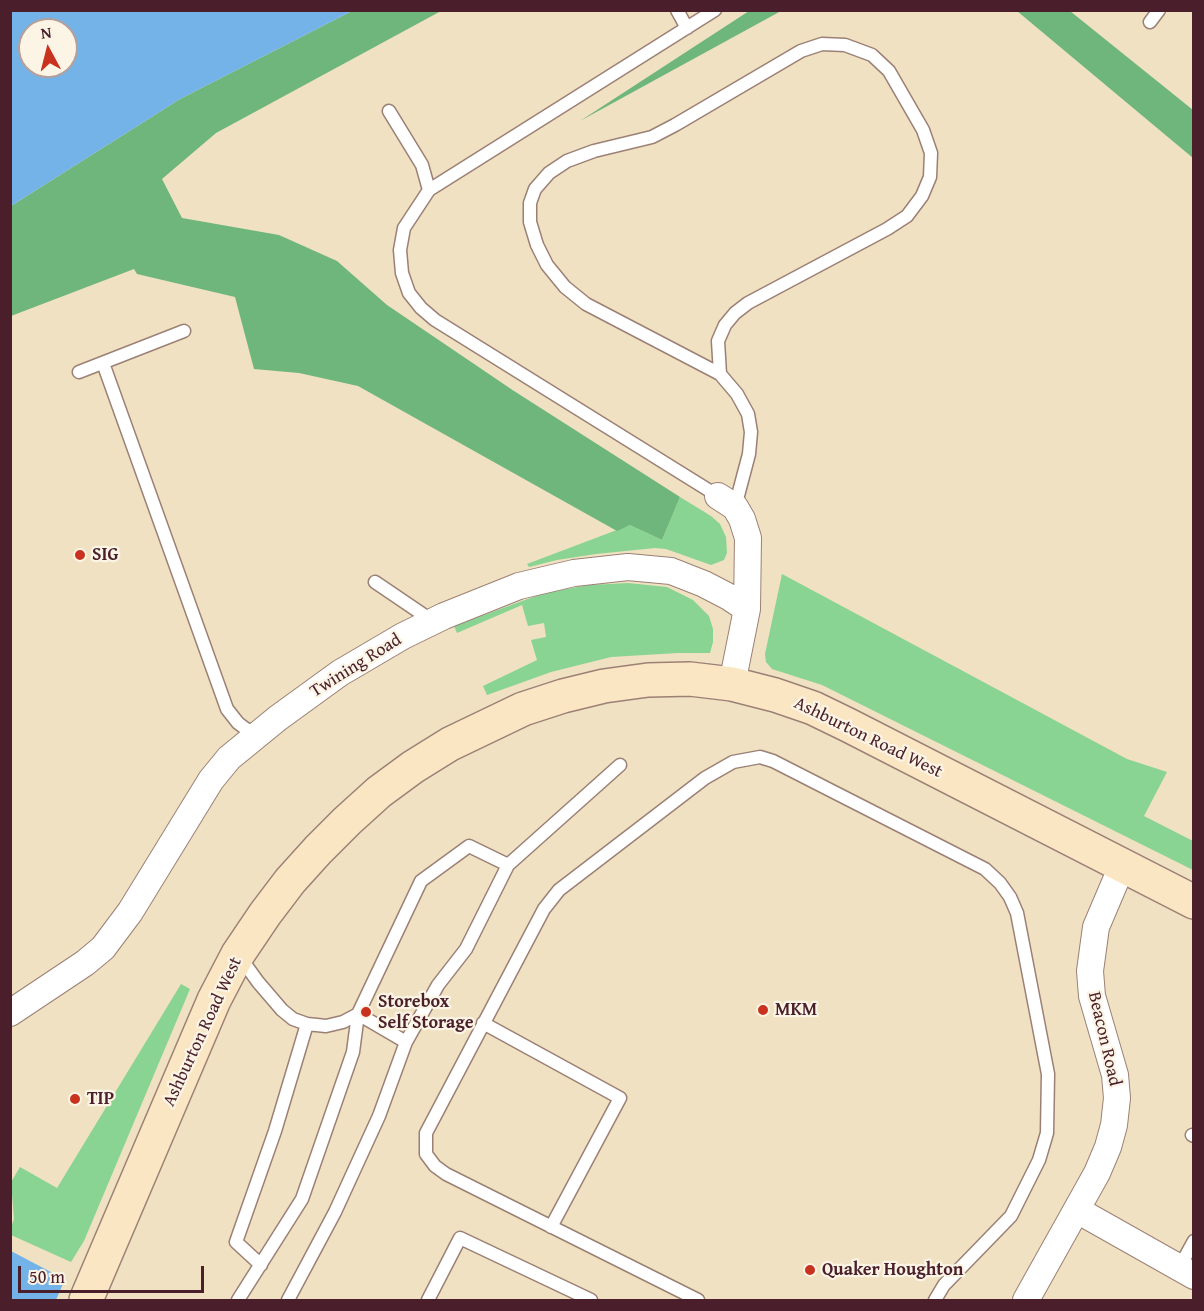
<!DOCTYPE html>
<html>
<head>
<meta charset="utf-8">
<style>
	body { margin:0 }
	#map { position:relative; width:1204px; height:1311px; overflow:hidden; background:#efe1c1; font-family:"Gentium Book Plus",serif }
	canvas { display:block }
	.frame { position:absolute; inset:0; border:12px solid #4a1f2b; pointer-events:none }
	.north { position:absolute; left:18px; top:18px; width:60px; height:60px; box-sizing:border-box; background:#fcf5e5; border:2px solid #b59f9b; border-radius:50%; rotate:353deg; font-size:16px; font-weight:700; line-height:24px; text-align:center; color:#4a1f2b }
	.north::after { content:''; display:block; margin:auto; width:21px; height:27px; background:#c8321e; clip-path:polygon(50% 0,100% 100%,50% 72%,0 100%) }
	.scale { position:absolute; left:18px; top:1266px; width:186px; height:27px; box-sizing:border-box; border:3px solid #4a1f2b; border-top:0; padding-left:8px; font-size:18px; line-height:21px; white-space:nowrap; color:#4a1f2b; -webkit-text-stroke:4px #fcf5e5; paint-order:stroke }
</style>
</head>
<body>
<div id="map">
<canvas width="1204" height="1311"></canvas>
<div class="frame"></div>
<div class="north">N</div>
<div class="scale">50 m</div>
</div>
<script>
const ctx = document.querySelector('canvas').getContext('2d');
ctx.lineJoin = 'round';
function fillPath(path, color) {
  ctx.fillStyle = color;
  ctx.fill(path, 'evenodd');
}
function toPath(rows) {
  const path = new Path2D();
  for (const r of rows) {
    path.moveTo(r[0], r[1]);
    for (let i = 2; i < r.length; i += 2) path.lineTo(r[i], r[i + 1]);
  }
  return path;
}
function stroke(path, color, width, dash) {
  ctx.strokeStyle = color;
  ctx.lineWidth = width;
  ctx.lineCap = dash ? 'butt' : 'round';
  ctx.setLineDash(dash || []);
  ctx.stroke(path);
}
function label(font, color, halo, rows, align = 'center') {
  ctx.font = font + ' "Gentium Book Plus",serif';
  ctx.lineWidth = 4.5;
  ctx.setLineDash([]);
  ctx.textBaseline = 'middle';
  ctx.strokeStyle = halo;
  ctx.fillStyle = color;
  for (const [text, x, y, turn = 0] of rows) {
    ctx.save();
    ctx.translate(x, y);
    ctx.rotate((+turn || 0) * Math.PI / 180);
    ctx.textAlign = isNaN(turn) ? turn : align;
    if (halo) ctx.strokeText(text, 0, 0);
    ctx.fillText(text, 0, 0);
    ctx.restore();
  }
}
fillPath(toPath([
	[680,497,711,516,720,524,726,537,727,553,724,560,711,565,666,549,655,548,596,554,557,560,529,567,527,564,630,525,662,540],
	[782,574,1127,759,1167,772,1144,816,1193,841,1193,870,822,685,772,669,766,662,765,654],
	[628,583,667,587,693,600,709,616,713,629,713,642,710,653,678,653,611,657,551,672,487,695,483,686,537,660,531,640,546,637,544,623,528,626,522,605,457,633,454,626,544,593,589,585],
	[181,984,190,989,84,1241,71,1262,11,1235,11,1227,14,1219,11,1182,20,1167,57,1188]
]), '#89d492');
fillPath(toPath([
	[352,11,441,11,216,133,162,179,182,218,279,235,337,261,387,305,514,391,680,497,662,540,630,525,617,531,358,386,299,373,254,369,235,297,137,274,134,269,11,316,11,206,180,99],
	[749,11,781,11,580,121],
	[1017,11,1070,11,1193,110,1193,158]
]), '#6eb67c');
fillPath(toPath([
	[11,10,352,10,352,11,180,99,11,206],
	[30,30,66,30,66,66,30,66],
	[11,1251,104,1300,11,1300]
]), '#74b3e8');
fillPath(toPath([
	[66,1277,106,1298,107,1300,56,1300]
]), '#efe1c1');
const service = toPath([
	[677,10,687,28],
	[715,10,429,190,404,228,400,250,402,273,409,293,421,308,435,320,718,496],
	[1150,22,1159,10],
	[389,111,422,165,429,190],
	[103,363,227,709,238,723,246,729,259,733],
	[79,372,184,331],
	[720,374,718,341,725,325,735,313,748,303,887,229,907,216,922,196,930,177,931,153,923,130,889,71,872,55,845,45,822,44,801,51,675,125,652,137,594,151,567,161,549,173,535,189,530,203,530,222,537,245,547,265,565,287,586,304,720,374,737,394,748,414,751,432,749,454,735,507],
	[375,582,434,622],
	[508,865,620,765],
	[240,957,258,982,282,1010,293,1019,307,1024,326,1026,343,1022,358,1014],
	[358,1014,406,1042],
	[483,1023,620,1098,551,1227],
	[1192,1135,1194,1136],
	[261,1265,236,1242,275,1131,307,1024],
	[1179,1268,1194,1241],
	[238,1300,302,1199,353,1052,358,1014,421,881,469,846,508,865,466,949,438,985,406,1042,379,1116,335,1212,288,1300],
	[428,1300,460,1238,591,1300],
	[698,1300,446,1174,435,1166,426,1154,426,1133,544,909,559,890,705,778,733,762,760,757,773,761,985,869,1000,883,1010,897,1017,913,1048,1074,1047,1133,1039,1160,1011,1216,944,1285,935,1300]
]);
const minor = toPath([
	[718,496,735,507,742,519,748,538,747,609],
	[10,1013,85,963,103,948,130,912,211,780,229,758,278,718,340,673,403,636,444,616,519,586,574,573,628,567,671,571,704,584,729,597,747,609,732,684],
	[1077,1210,1194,1276],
	[1026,1300,1097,1173,1108,1147,1114,1125,1117,1098,1115,1075,1092,996,1090,971,1096,927,1122,866]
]);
const secondary = toPath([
	[86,1300,214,1000,238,954,265,914,290,881,318,850,347,821,379,792,413,767,450,744,523,709,563,696,604,686,648,680,690,679,732,684,775,695,813,708,848,725,1194,902]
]);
stroke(service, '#9c8076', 15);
stroke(minor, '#9c8076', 28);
stroke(secondary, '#9c8076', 36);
stroke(service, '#fff', 12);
stroke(minor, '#fff', 26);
stroke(secondary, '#fbe6c4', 33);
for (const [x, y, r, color] of [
	[80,555,6,"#c8321e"],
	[763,1010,6,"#c8321e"],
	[366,1012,6,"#c8321e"],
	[75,1099,6,"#c8321e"],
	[810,1270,6,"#c8321e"]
]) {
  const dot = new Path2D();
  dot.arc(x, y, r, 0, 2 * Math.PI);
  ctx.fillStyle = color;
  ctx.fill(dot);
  stroke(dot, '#fcf5e5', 2);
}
label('bold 18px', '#4a1f2b', '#fcf5e5', [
	["SIG",92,555],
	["Storebox",378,1002],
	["Self Storage",378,1023],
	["MKM",775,1010],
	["TIP",87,1099],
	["Quaker Houghton",822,1270]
], 'left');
label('18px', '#4a1f2b', '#fcf5e5', [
	["Twining Road",356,666,-32],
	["Ashburton Road West",868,738,26],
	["Ashburton Road West",203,1032,-65],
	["Beacon Road",1104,1039,77]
]);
</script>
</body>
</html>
